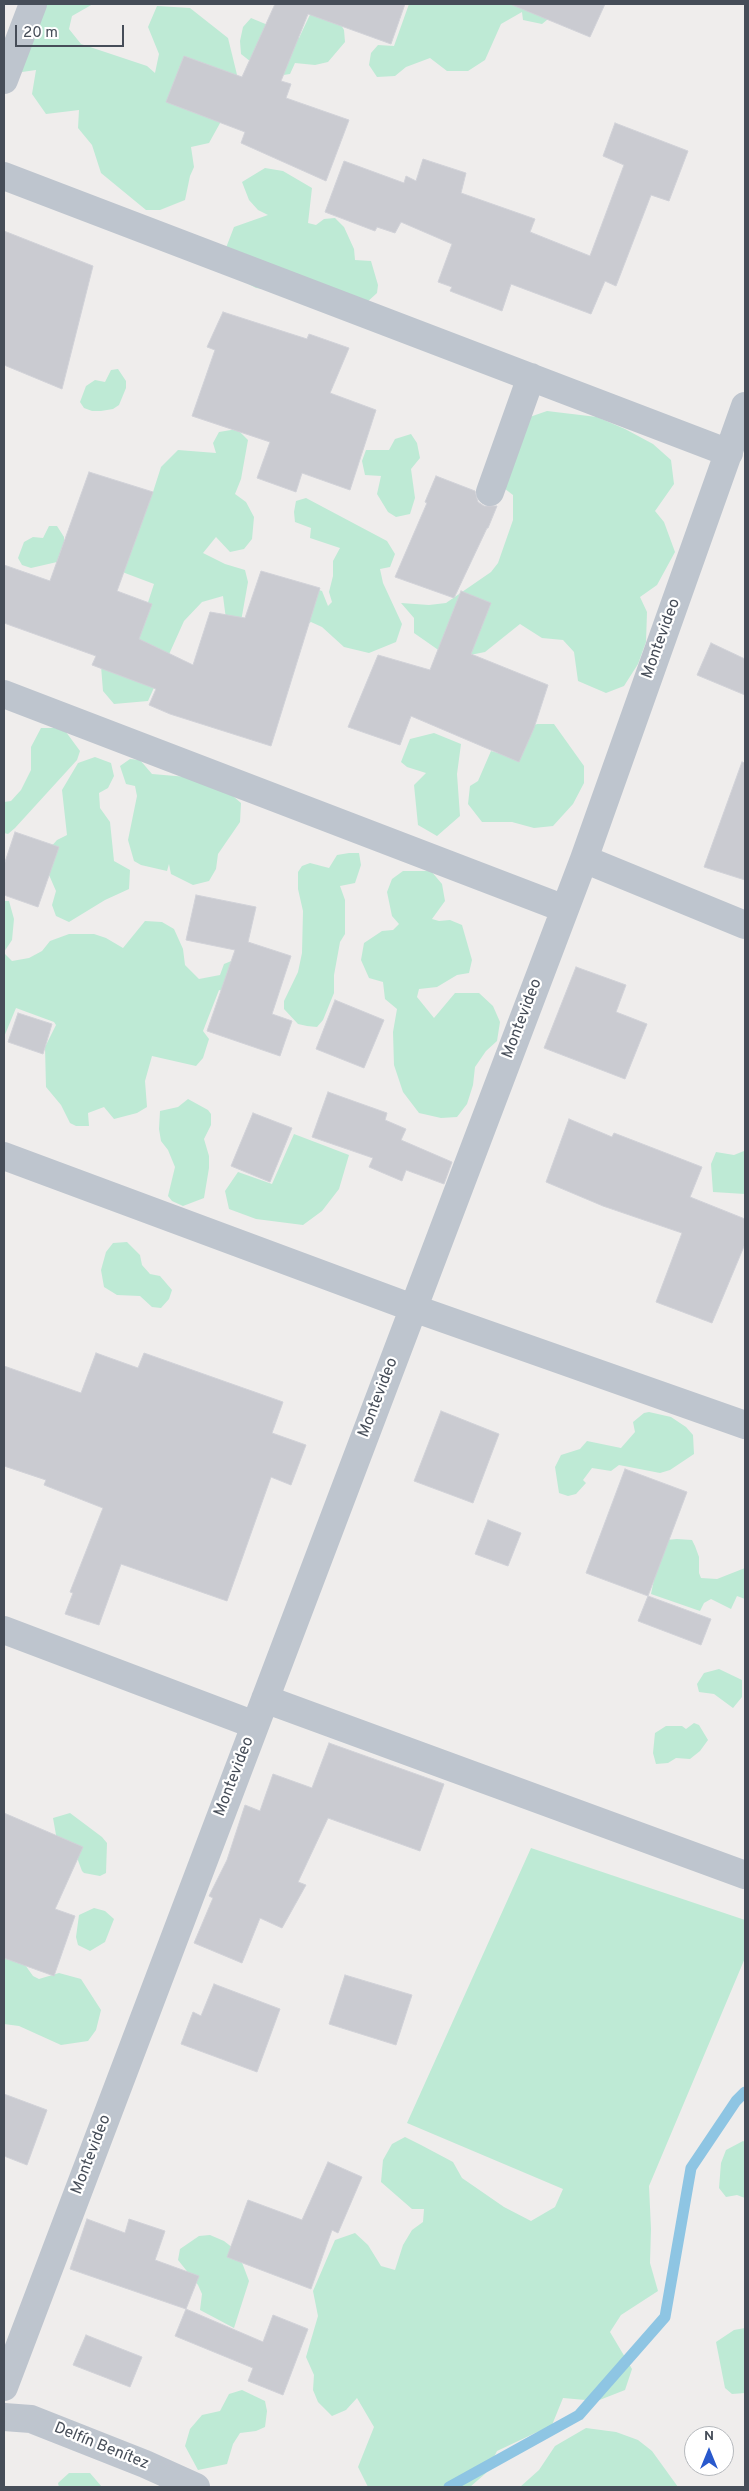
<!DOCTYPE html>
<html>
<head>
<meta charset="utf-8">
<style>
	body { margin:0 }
	#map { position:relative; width:749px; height:2491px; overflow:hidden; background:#efedec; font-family:Overpass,sans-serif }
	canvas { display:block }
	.frame { position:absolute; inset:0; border:5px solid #464d58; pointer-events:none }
	.north { position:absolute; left:684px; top:2426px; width:50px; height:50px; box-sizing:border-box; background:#fff; border:1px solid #b5b8bc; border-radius:50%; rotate:0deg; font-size:14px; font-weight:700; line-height:20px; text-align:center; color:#464d58 }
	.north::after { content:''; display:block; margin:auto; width:18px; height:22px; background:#2959cd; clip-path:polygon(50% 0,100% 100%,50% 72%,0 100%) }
	.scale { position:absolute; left:15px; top:25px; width:109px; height:22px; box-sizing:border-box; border:2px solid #464d58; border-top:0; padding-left:6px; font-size:15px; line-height:18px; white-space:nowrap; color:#464d58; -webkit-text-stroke:4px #fff; paint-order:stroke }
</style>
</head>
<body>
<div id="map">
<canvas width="749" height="2491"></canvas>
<div class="frame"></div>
<div class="north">N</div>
<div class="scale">20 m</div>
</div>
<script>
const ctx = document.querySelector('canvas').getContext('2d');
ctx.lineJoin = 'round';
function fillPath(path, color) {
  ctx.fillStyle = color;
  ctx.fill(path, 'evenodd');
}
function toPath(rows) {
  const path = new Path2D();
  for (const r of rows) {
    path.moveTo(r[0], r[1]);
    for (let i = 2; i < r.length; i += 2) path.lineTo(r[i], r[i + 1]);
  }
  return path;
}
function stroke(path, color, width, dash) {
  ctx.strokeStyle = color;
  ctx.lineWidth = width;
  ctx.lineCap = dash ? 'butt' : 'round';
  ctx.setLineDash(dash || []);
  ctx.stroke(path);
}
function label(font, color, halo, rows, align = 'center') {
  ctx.font = font + ' Overpass,sans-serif';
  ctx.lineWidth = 4.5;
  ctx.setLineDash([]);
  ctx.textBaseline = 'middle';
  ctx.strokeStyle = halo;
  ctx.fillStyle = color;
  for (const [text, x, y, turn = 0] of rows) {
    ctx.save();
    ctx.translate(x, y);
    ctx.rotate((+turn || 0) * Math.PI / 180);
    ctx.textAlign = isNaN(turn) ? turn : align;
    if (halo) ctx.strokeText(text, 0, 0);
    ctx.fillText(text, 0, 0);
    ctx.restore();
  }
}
fillPath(toPath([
	[27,4,93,4,72,16,69,29,81,44,147,66,155,73,159,54,148,27,157,6,190,8,228,38,240,87,209,143,191,147,194,167,190,176,185,200,160,210,146,210,101,173,92,145,78,128,79,110,46,114,32,94,36,70,22,72,4,64],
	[315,4,345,4,340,23,344,30,345,42,328,62,315,65,295,63,290,74,270,77,241,54,240,41,243,27,251,18,299,38],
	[409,4,555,4,553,15,542,24,523,20,522,12,501,24,485,60,468,71,447,71,430,58,406,67,395,76,377,77,369,65,371,53,378,45,394,46],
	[265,168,283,171,312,188,308,223,316,225,324,219,335,218,344,227,354,249,355,260,371,261,378,285,377,293,365,304,256,288,231,275,224,253,234,227,268,215,258,210,249,200,242,182],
	[118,369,126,381,126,388,119,405,113,409,101,411,92,411,84,408,80,402,86,386,95,380,105,382,111,370],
	[547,411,597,417,625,429,653,444,671,460,674,484,655,511,664,522,675,552,657,585,640,597,647,612,646,642,638,664,624,686,606,693,578,681,574,652,563,640,542,638,520,624,485,652,470,655,447,656,414,633,414,618,401,603,429,605,446,603,491,572,498,563,513,520,513,495,492,479,521,420],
	[237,429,248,440,241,479,235,494,246,502,254,517,252,539,244,549,230,552,216,537,203,553,225,564,245,570,248,582,240,627,227,627,223,596,202,602,184,621,148,701,114,704,103,691,101,666,129,661,154,584,117,570,142,492,153,492,161,467,178,450,216,453,213,443,219,432],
	[411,434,417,443,420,458,411,469,415,498,410,514,396,517,388,512,377,494,381,476,365,475,362,461,366,450,389,450,395,439],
	[306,498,387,541,395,554,390,567,380,569,383,583,402,624,396,642,369,653,344,647,322,627,311,622,293,633,310,587,322,591,328,606,332,602,329,592,333,576,333,561,340,548,310,538,311,528,295,522,294,512,296,501],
	[49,526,57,526,64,537,64,544,57,562,31,568,22,565,18,558,24,542,33,537,43,538],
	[537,724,554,724,584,766,584,783,573,804,553,826,534,828,512,822,482,822,468,804,470,786,478,781,491,751,498,753,522,731],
	[41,728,55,728,66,732,80,751,77,760,15,828,8,834,4,833,4,802,11,801,21,790,31,770,31,747],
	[434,733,461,744,457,774,460,816,437,836,418,825,414,785,426,773,407,767,401,762,410,739],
	[95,757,111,763,114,776,108,788,99,793,100,808,110,822,114,861,130,870,129,889,105,900,69,922,56,916,52,905,56,891,46,868,49,849,57,840,67,835,62,790,78,763],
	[130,759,140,760,152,774,199,778,218,783,241,803,240,822,218,854,216,869,209,881,193,885,171,874,169,864,167,871,141,865,134,861,128,840,137,796,135,786,126,784,120,766],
	[349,853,359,853,361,865,355,883,340,886,345,900,345,934,340,942,334,975,334,993,323,1020,317,1027,307,1026,298,1024,284,1009,284,1001,298,972,302,953,303,911,298,889,298,872,302,866,310,863,329,868,337,855],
	[403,871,431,871,442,884,445,901,432,919,439,921,450,920,462,925,472,960,469,973,457,975,437,987,419,989,417,997,434,1018,455,993,479,993,493,1006,500,1022,497,1041,486,1051,475,1067,473,1085,467,1104,457,1117,441,1118,419,1113,403,1092,394,1065,393,1032,397,1009,385,999,383,982,369,978,361,960,364,943,382,931,393,930,399,924,392,916,387,892,392,879],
	[4,901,9,901,14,919,12,940,4,952],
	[145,921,162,922,174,929,183,949,185,965,199,979,220,975,224,964,241,957,233,993,219,990,203,1031,209,1039,203,1058,196,1066,152,1056,145,1081,147,1107,137,1113,114,1119,104,1107,88,1113,89,1126,76,1126,70,1123,61,1105,46,1087,45,1047,56,1025,54,1022,16,1008,4,1037,4,953,12,961,29,958,42,951,50,941,69,934,94,934,106,938,123,948],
	[188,1099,208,1110,211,1114,211,1125,204,1139,209,1156,209,1168,204,1198,183,1206,172,1201,168,1196,175,1167,168,1150,161,1141,159,1129,160,1111,178,1107],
	[294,1134,349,1155,339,1189,322,1211,303,1225,256,1219,229,1209,225,1191,238,1172,272,1184],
	[745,1148,745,1194,713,1192,711,1164,716,1152,734,1155,744,1151],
	[127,1242,140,1255,142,1265,150,1274,160,1276,172,1290,169,1299,161,1308,152,1307,140,1296,117,1295,104,1287,101,1270,106,1252,113,1243],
	[649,1412,671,1417,686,1427,693,1435,694,1454,670,1470,660,1473,619,1465,611,1471,592,1468,583,1480,586,1483,576,1494,568,1496,559,1493,555,1467,561,1455,580,1449,587,1441,621,1448,635,1432,633,1422,644,1413],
	[677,1539,692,1540,695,1546,699,1557,699,1573,701,1578,717,1579,745,1568,745,1599,737,1596,731,1609,711,1599,704,1603,700,1611,651,1594,660,1551,666,1540],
	[719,1669,742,1680,742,1697,733,1708,714,1694,699,1692,697,1684,704,1673],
	[694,1723,699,1725,708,1740,700,1751,690,1759,676,1758,668,1763,656,1764,653,1753,655,1733,666,1726,682,1726,686,1729],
	[70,1813,102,1837,107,1843,106,1873,100,1876,84,1873,82,1871,76,1855,58,1846,53,1818],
	[531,1848,745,1920,745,1958,649,2186,651,2229,650,2263,658,2291,621,2315,610,2332,632,2369,625,2390,597,2401,563,2398,552,2425,497,2451,486,2473,470,2487,368,2487,358,2467,374,2427,357,2398,346,2410,332,2416,318,2402,313,2390,314,2375,306,2357,318,2316,313,2291,335,2240,355,2233,368,2245,381,2266,395,2270,403,2245,412,2230,423,2222,424,2209,412,2209,381,2182,383,2160,392,2144,405,2137,421,2145,453,2162,462,2178,504,2207,531,2221,555,2207,563,2189,407,2123],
	[94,1908,105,1911,114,1919,105,1942,90,1951,78,1945,76,1937,79,1915],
	[4,1949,18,1955,33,1976,39,1979,59,1973,81,1979,101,2010,96,2030,88,2041,61,2045,19,2026,4,2024],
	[743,2141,745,2142,745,2198,737,2195,726,2197,719,2188,721,2163,726,2150],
	[210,2235,224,2241,238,2252,249,2281,234,2328,200,2310,202,2294,198,2285,178,2260,180,2249,199,2236],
	[745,2328,745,2393,732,2394,725,2388,716,2342,734,2330],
	[242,2390,265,2401,267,2411,265,2427,256,2431,240,2433,233,2444,227,2464,198,2470,185,2446,190,2429,202,2415,220,2411,229,2394],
	[586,2428,616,2432,638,2440,652,2451,678,2487,520,2487,539,2470,555,2446],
	[69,2473,90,2473,102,2487,59,2487,58,2483]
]), '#beead5');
stroke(toPath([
	[449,2487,579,2415,665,2317,691,2168,736,2101,745,2092]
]), '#8ec5e3', 11);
const building = toPath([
	[275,4,405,4,391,44,308,14,281,81,291,84,286,98,349,120,326,181,241,143,245,132,166,102,184,56,242,77,275,4],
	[510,4,605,4,590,37,510,4],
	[615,123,688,151,669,201,651,195,616,286,605,281,591,314,511,284,502,311,450,291,452,287,438,282,452,244,401,222,395,233,377,227,375,231,325,212,344,161,404,183,406,176,416,181,423,159,466,173,461,193,535,219,530,232,590,256,624,165,603,156,615,123],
	[4,231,93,266,62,389,4,365,4,231],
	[223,312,307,339,309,334,349,348,330,393,376,410,350,490,302,473,296,492,257,478,270,442,192,416,215,350,207,347,223,312],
	[89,472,153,492,117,591,152,604,139,639,193,665,210,612,245,618,261,571,320,588,271,746,170,714,149,705,156,689,92,665,96,656,4,623,4,565,50,581,89,472],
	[436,476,475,491,478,502,484,506,497,506,488,528,487,528,454,598,395,577,427,503,425,502,436,476],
	[461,591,491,603,471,654,548,685,534,728,519,762,411,716,400,745,348,727,378,655,430,670,461,591],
	[711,643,745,659,745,695,697,675,711,643],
	[742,762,745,763,745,880,704,867,742,762],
	[15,832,59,847,38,907,4,895,4,865,15,832],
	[196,895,256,907,248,942,291,956,272,1014,292,1021,280,1056,207,1031,235,950,186,940,196,895],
	[576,967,626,985,616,1012,647,1024,625,1079,544,1048,576,967],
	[335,1000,384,1020,364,1068,316,1049,335,1000],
	[18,1013,52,1024,43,1054,8,1042,18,1013],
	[328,1092,387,1113,385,1120,406,1129,401,1140,452,1162,444,1184,406,1170,402,1181,369,1167,373,1158,312,1137,328,1092],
	[253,1113,292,1128,270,1182,231,1166,253,1113],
	[569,1119,612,1137,614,1133,702,1167,690,1197,745,1219,745,1244,712,1323,656,1302,682,1233,603,1206,546,1182,569,1119],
	[96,1353,138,1368,144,1353,283,1402,272,1433,306,1445,291,1485,271,1477,227,1601,121,1564,99,1625,65,1614,73,1593,70,1592,103,1508,44,1485,46,1480,4,1466,4,1366,81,1393,96,1353],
	[441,1411,499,1434,473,1503,414,1481,441,1411],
	[625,1469,687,1492,648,1596,711,1619,701,1645,638,1621,648,1596,586,1573,625,1469],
	[488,1520,521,1533,508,1566,475,1554,488,1520],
	[329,1743,444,1784,420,1851,328,1818,298,1882,306,1885,282,1928,260,1918,242,1963,194,1943,213,1898,209,1896,227,1860,245,1805,260,1811,273,1774,312,1788,329,1743],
	[4,1813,83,1847,55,1909,75,1916,54,1976,4,1958,4,1813],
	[345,1975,412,1995,396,2045,329,2024,345,1975],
	[214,1984,280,2009,257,2072,181,2044,193,2012,201,2016,214,1984],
	[4,2094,47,2110,27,2165,4,2156,4,2094],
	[328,2162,362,2177,338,2233,332,2230,311,2289,227,2257,248,2200,302,2220,328,2162],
	[87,2219,125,2233,129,2219,165,2231,155,2260,199,2276,186,2309,70,2269,87,2219],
	[186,2309,263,2342,273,2315,308,2329,283,2395,248,2381,253,2368,175,2336,186,2309],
	[86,2335,142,2357,130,2387,73,2365,86,2335]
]);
fillPath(building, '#cacbd1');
stroke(building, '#d1d2d8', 1);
stroke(toPath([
	[4,80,33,4],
	[4,176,729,453],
	[490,492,531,377],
	[4,694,565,909],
	[584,859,745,925],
	[4,1156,413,1308,745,1425],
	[4,1630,255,1725],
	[265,1699,745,1875],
	[4,2387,584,859,745,406],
	[4,2417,31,2419,145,2464,196,2487]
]), '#bec5ce', 28);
label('16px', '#464d58', '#fff', [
	["Montevideo",662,639,-70],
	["Montevideo",523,1019,-69],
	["Montevideo",379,1398,-69],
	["Montevideo",235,1777,-69],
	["Montevideo",92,2155,-69],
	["Delfín Benítez",101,2447,22]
]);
</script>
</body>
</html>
